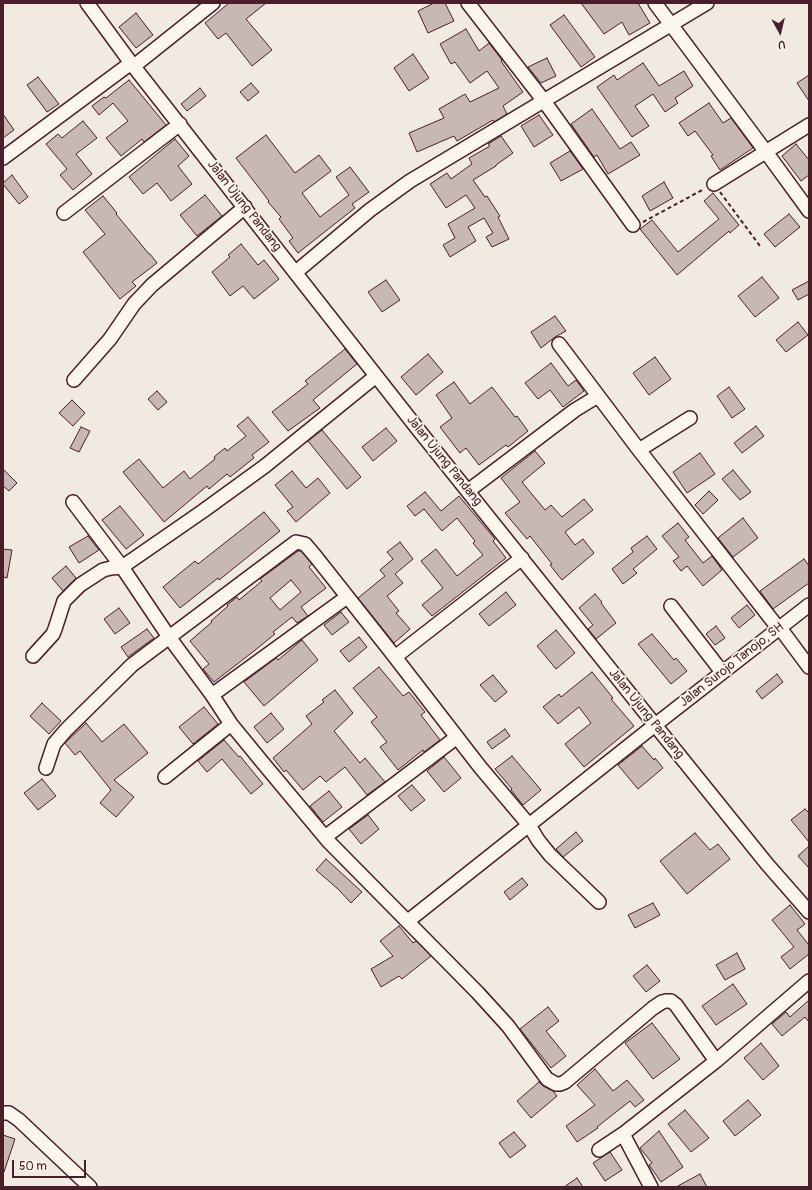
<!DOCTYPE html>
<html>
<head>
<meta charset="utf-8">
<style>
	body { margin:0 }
	#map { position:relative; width:812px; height:1190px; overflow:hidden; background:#f0eae0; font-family:Pangolin,sans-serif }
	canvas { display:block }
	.frame { position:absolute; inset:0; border:4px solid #4a1f2b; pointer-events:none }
	.north { position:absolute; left:760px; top:12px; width:40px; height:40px; -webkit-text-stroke:3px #fbf7ec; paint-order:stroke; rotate:172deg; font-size:11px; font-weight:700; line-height:16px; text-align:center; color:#4a1f2b }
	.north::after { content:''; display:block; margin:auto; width:14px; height:18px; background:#4a1f2b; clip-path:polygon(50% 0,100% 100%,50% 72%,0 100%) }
	.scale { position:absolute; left:12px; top:1160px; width:74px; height:18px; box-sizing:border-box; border:2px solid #4a1f2b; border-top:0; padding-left:5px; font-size:12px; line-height:14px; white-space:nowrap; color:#4a1f2b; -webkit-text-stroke:3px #fbf7ec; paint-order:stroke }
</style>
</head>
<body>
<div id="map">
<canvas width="812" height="1190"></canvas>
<div class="frame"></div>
<div class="north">U</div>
<div class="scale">50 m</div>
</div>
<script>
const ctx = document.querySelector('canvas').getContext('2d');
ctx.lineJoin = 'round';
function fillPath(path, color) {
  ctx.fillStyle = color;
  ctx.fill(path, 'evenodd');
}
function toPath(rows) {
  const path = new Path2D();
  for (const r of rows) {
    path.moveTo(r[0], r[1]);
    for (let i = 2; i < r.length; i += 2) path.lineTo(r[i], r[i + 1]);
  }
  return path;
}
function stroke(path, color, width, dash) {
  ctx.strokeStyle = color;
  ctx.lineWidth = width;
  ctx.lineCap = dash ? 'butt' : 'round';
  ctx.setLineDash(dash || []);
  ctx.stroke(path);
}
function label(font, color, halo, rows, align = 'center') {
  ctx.font = font + ' Pangolin,sans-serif';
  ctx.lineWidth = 3.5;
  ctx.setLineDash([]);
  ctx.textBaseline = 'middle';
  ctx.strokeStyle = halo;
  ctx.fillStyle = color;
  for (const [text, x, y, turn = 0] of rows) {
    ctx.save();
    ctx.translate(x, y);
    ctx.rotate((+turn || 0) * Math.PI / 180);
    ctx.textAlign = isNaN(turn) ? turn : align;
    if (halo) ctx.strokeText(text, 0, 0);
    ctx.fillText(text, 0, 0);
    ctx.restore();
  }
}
const building = toPath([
	[229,3,266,3,246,19,272,50,252,66,226,33,218,39,205,23,229,3],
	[434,3,445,3,454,21,428,33,418,11,434,3],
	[581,3,638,3,650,23,629,35,622,22,604,34,581,3],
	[136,13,153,35,136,48,119,27,136,13],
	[564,15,595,57,581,67,550,25,564,15],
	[466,29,479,51,489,43,502,60,501,61,523,92,503,106,507,114,494,122,493,120,457,141,454,136,417,152,409,133,444,118,439,109,465,94,470,102,499,88,487,71,470,83,455,62,451,64,440,44,466,29],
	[413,54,429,78,409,91,394,68,413,54],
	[547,58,556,76,541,83,528,67,547,58],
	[643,63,659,86,684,71,693,86,675,98,678,103,665,112,653,94,635,106,649,126,632,137,597,87,614,75,617,80,643,63],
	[809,75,809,101,797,83,809,75],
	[38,77,59,104,47,112,27,85,38,77],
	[129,80,166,125,144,142,142,139,121,156,106,138,128,121,113,103,99,115,92,106,104,97,106,98,129,80],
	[251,83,259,92,248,101,240,92,251,83],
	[200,88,206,96,187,111,181,104,200,88],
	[709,103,723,123,731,118,753,148,720,170,711,156,713,155,695,131,688,136,679,123,709,103],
	[592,109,620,149,631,142,640,155,608,174,597,155,594,157,571,124,592,109],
	[3,114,14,130,3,138,3,114],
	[539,115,553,135,534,147,521,126,539,115],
	[83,121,97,138,76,154,92,174,73,190,60,175,67,169,46,144,58,134,62,138,83,121],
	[266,135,295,173,319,155,331,171,302,193,320,217,349,195,336,177,350,167,369,192,352,204,355,208,298,253,289,241,293,238,279,219,281,217,268,202,269,201,236,158,266,135],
	[501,136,513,153,496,165,496,166,473,180,485,197,487,196,500,216,498,217,509,239,492,247,486,237,493,233,484,218,468,227,476,241,450,257,443,245,455,238,448,224,475,208,466,195,446,208,430,184,447,173,451,179,472,164,469,158,490,146,488,144,501,136],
	[175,139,189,156,178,166,192,184,171,201,157,183,143,194,129,177,175,139],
	[796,144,809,160,809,175,801,181,782,156,796,144],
	[570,151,583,169,561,181,550,163,570,151],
	[12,175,28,197,19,204,3,184,3,183,12,175],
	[664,182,673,198,650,211,642,196,664,182],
	[713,193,739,225,730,233,729,231,677,275,640,229,652,220,678,252,719,219,704,201,713,193],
	[205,195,222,216,197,236,180,215,205,195],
	[103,196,117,213,116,214,149,254,150,254,157,263,132,282,136,286,120,299,83,252,105,234,85,210,103,196],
	[789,214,800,227,775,247,764,234,789,214],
	[241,244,258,265,264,260,279,279,254,299,243,286,230,296,212,272,230,257,228,255,241,244],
	[762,277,779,298,755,317,738,296,762,277],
	[386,280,400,300,382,312,368,292,386,280],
	[809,281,809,294,798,300,792,290,809,281],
	[555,316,566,331,555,337,541,348,531,332,555,316],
	[798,322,808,335,786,352,776,340,798,322],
	[345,349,357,364,313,400,320,408,288,431,272,412,308,384,305,381,345,349],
	[428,354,443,372,416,395,401,377,428,354],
	[655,357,671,379,649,395,633,373,655,357],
	[551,363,568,386,576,380,584,391,563,407,550,390,538,399,525,383,551,363],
	[454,382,470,404,492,387,515,417,517,416,528,431,508,447,506,445,479,465,466,448,460,453,440,427,452,418,436,395,454,382],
	[729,387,745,409,732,418,717,396,729,387],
	[157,391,167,402,158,410,148,399,157,391],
	[72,400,85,413,73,426,59,413,72,400],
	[248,417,269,442,252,455,254,458,230,477,227,474,209,489,207,486,164,522,123,472,139,459,163,488,184,471,190,479,215,459,214,457,225,448,227,451,246,436,237,426,248,417],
	[756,426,764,436,742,453,734,443,756,426],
	[81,427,90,431,79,452,70,448,81,427],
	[386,428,397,441,373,461,362,447,386,428],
	[322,430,361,477,347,489,308,441,322,430],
	[535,451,545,463,522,482,545,510,551,505,562,517,584,499,593,510,565,532,575,545,583,539,594,553,562,580,550,565,552,564,530,536,527,539,505,513,520,502,501,478,535,451],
	[700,453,715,474,687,493,673,472,700,453],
	[3,469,17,483,9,491,3,486,3,469],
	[733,470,751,492,740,500,722,479,733,470],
	[292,471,306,488,318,478,330,493,296,522,287,511,293,507,275,485,292,471],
	[709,491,718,500,703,514,695,505,709,491],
	[425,492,441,511,459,496,495,539,493,541,506,558,432,616,422,605,443,588,421,561,436,549,457,576,483,555,473,543,475,541,457,518,442,531,424,509,415,516,407,506,425,492],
	[120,506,144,535,126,549,102,520,120,506],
	[264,512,280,531,219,580,218,578,180,608,163,587,195,561,198,564,264,512],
	[743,518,758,538,733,557,718,538,743,518],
	[678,523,689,537,685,540,703,563,712,556,722,570,703,586,687,566,681,571,673,561,679,557,662,536,678,523],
	[88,536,99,550,79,563,69,547,88,536],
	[647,536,657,549,633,569,637,573,623,584,612,569,633,552,631,548,647,536],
	[400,542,413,559,395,574,403,583,387,596,399,611,396,613,410,629,394,643,358,598,385,576,380,570,393,559,387,552,400,542],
	[3,549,12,550,7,578,3,577,3,549],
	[298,551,301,551,312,564,309,567,326,588,301,607,308,616,297,623,292,617,273,632,275,634,254,651,214,682,203,669,209,664,190,641,212,622,211,621,228,606,227,605,237,597,239,600,262,581,260,579,298,551],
	[291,580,301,592,280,610,270,598,291,580],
	[804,559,809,566,809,583,773,609,760,591,804,559],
	[66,566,76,578,63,591,52,578,66,566],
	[506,592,516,605,489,626,479,614,506,592],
	[595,594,602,602,601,603,616,623,596,639,588,629,593,625,579,608,595,594],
	[747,605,755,615,739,628,731,618,747,605],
	[119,608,130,623,115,634,104,619,119,608],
	[341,612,349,622,332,635,324,625,341,612],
	[716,626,725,638,715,645,706,634,716,626],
	[147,629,154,638,128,657,121,647,147,629],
	[556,630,575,653,556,669,537,646,556,630],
	[652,634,674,660,676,658,687,671,671,684,638,644,652,634],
	[359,637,367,647,349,662,340,651,359,637],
	[302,640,318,660,264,706,244,682,276,658,278,660,302,640],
	[379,667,403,696,409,692,425,712,421,715,440,740,424,752,423,750,398,770,380,747,387,742,371,722,377,717,353,688,379,667],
	[592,672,613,698,611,699,634,726,584,767,565,744,591,723,579,707,558,724,543,707,559,694,561,697,592,672],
	[777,674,783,682,762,699,756,691,777,674],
	[493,675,507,692,495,702,480,685,493,675],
	[335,690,353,713,334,731,360,763,365,758,385,782,367,795,345,767,326,782,320,776,303,790,286,770,284,772,273,758,312,724,306,716,324,702,322,700,335,690],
	[42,703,61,721,49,734,30,716,42,703],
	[204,707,218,724,193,744,179,727,204,707],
	[271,713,284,729,267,743,254,727,271,713],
	[86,723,102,742,124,724,148,753,114,780,134,797,116,817,100,803,111,790,80,751,75,755,65,743,86,723],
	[505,729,510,736,492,749,487,742,505,729],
	[224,740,239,757,240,756,263,784,251,794,222,759,207,772,198,761,224,740],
	[642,746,654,760,655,758,663,768,638,789,618,765,642,746],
	[512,756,541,790,523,805,511,790,512,789,495,769,512,756],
	[444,757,461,778,444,792,427,771,444,757],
	[42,779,56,796,38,810,24,793,42,779],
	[412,785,425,800,411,811,398,796,412,785],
	[329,791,342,807,323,822,310,806,329,791],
	[805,809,809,813,809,842,791,820,805,809],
	[368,815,379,829,361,844,349,829,368,815],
	[576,832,583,841,563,857,556,849,576,832],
	[695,833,710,850,718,844,730,859,687,894,660,861,695,833],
	[809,846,809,868,798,856,809,846],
	[326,859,362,892,351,903,338,889,316,870,326,859],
	[522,878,528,885,510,900,504,892,522,878],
	[653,903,660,915,635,928,628,915,653,903],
	[790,905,805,924,797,930,809,945,809,954,790,969,781,957,794,947,772,920,790,905],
	[399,926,413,943,416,941,431,956,402,979,399,976,381,987,371,969,393,956,380,941,399,926],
	[737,953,745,969,725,980,716,965,737,953],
	[647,965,660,981,646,992,633,976,647,965],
	[733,984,747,1004,716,1025,702,1006,733,984],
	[809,1000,809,1022,805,1017,782,1036,772,1024,786,1012,790,1017,809,1000],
	[548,1007,559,1021,546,1031,566,1056,551,1068,520,1029,548,1007],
	[652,1023,680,1059,653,1079,625,1043,652,1023],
	[761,1043,779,1066,763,1080,744,1058,761,1043],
	[595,1069,613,1091,627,1080,644,1100,635,1107,630,1101,597,1127,598,1128,577,1142,566,1126,595,1105,577,1085,595,1069],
	[539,1082,543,1086,553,1091,557,1096,531,1118,517,1101,539,1082],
	[748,1100,761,1115,735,1136,723,1121,748,1100],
	[685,1110,709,1138,691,1152,668,1124,685,1110],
	[659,1131,683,1167,661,1182,649,1165,652,1163,640,1148,659,1131],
	[514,1132,526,1146,510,1158,499,1143,514,1132],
	[3,1135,15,1139,4,1172,3,1171,3,1135],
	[610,1152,622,1170,605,1181,593,1163,610,1152],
	[700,1174,707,1187,676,1187,700,1174],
	[577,1178,583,1187,564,1187,577,1178]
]);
fillPath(building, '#c8b8b3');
stroke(building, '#4a1f2b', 1);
const minor = toPath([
	[87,3,131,63,417,428,655,725,767,864,809,912],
	[468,3,544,101,633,225],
	[655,3,766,152,809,211],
	[134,66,213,3],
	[3,158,131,63],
	[714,184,809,125],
	[64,213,180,124],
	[296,272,370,210,410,181,707,3],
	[559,344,639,450,779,629],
	[74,380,110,339,134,304,152,285,245,207],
	[639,450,690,418],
	[468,491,575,410,598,396],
	[73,502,122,567,169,637,212,695,231,724,263,763,329,842,478,993,508,1026,547,1079,556,1084,560,1084,565,1082,653,1008,662,1002,666,1001,671,1001,676,1005,716,1061],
	[671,606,722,672],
	[780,628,809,667],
	[33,656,53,634,55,629,64,601,80,585,103,570,111,568,122,567,203,511,265,466,376,376],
	[395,657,480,767,529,825,538,840,550,855,599,902],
	[212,695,347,597],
	[46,768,54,744,66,730,132,665,296,542,305,544,316,557,395,657,522,558],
	[165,777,231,724],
	[325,837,457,737],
	[408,921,655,725,809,605],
	[3,1113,9,1113,19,1120,90,1187],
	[623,1134,651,1187],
	[599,1150,623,1134,716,1061,809,981]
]);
stroke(minor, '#4a1f2b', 16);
stroke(toPath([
	[720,192,760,246],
	[643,222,704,189]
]), '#4a1f2b', 2, [4, 3]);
stroke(minor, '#fbf7ec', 13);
label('13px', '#4a1f2b', '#fbf7ec', [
	["Jalan Ujung Pandang",244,206,52],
	["Jalan Ujung Pandang",444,461,51],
	["Jalan Surojo Tanojo, SH",732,665,-38],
	["Jalan Ujung Pandang",646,714,51]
]);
</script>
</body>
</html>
